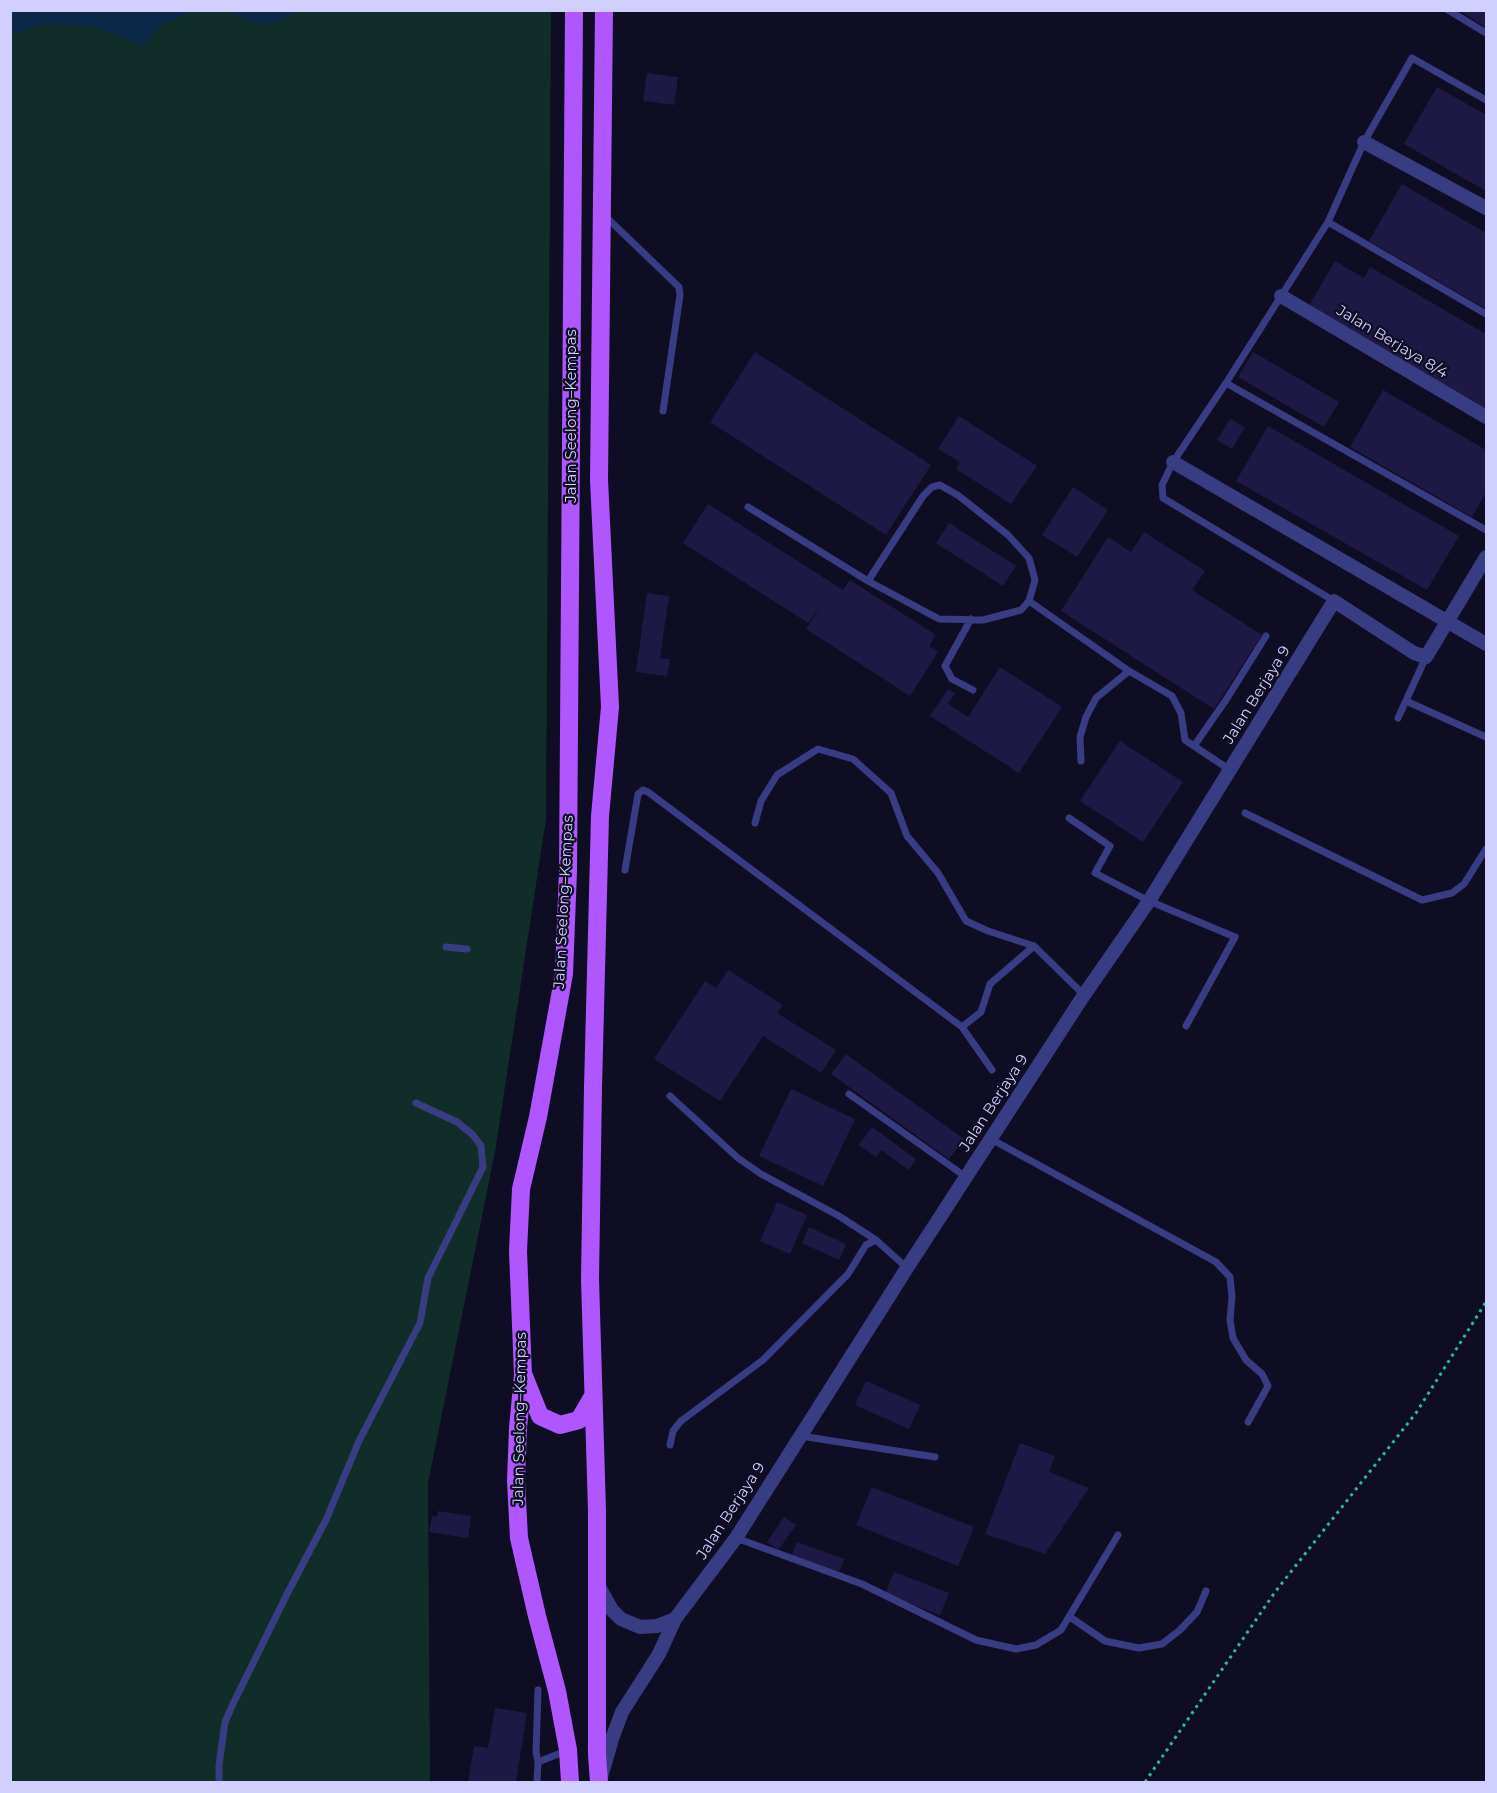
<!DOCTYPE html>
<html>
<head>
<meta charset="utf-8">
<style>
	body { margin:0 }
	#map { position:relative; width:1497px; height:1793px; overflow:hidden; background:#0f0d23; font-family:Montserrat,sans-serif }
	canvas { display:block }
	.frame { position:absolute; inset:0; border:12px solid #d0cfff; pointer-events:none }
</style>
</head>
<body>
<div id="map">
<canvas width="1497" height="1793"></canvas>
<div class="frame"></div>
</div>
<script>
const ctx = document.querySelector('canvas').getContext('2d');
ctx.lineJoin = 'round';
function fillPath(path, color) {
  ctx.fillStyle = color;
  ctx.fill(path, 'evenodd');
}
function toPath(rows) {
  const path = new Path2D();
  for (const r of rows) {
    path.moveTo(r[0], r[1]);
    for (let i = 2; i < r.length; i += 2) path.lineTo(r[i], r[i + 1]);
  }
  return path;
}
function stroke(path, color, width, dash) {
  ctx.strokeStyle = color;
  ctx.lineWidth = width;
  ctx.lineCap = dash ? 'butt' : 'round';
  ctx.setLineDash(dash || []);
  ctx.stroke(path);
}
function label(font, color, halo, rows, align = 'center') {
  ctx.font = font + ' Montserrat,sans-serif';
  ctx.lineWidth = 4.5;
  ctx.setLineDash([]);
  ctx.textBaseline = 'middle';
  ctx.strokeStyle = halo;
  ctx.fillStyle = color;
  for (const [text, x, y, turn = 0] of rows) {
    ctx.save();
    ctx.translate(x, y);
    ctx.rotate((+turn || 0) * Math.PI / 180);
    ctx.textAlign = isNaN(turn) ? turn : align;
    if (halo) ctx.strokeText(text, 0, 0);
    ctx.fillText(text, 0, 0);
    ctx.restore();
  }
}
fillPath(toPath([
	[11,11,551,11,546,819,495,1152,428,1483,430,1782,11,1782]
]), '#102d29');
fillPath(toPath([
	[10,11,11,10,193,11,160,26,143,47,123,37,88,26,42,24,16,33,11,28],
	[231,11,295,11,286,18,266,25,253,23]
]), '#0c2848');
fillPath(toPath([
	[1459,10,1486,10,1486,28],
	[647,73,678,77,674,105,643,101],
	[1437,87,1486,115,1486,191,1404,144],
	[1402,184,1486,233,1486,309,1369,241],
	[1335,261,1364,278,1370,267,1486,334,1486,410,1308,307],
	[755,352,931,465,886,535,710,422],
	[1253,352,1339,402,1324,427,1238,377],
	[1383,390,1486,450,1486,492,1472,517,1350,447],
	[959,416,1037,466,1011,504,956,469,960,462,938,449],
	[1230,419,1245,427,1232,449,1217,440],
	[1268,426,1459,536,1427,590,1236,481],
	[1073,487,1108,510,1077,557,1042,535],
	[708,504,843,590,850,580,936,635,929,646,938,652,910,696,806,629,823,602,808,623,683,543],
	[949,523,1016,566,1003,586,936,543],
	[1144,532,1205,571,1192,590,1262,635,1214,709,1061,611,1108,537,1131,552],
	[647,593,669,596,660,658,670,659,667,676,636,672],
	[1000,667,1062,707,1019,773,930,716,948,689,955,693,948,704,968,717],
	[1120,741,1183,782,1143,842,1080,801],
	[728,970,783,1005,777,1013,836,1050,821,1073,763,1036,720,1101,654,1059,705,981,716,988],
	[846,1054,964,1139,949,1159,831,1074],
	[791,1089,855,1119,823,1186,759,1156],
	[872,1127,916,1159,909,1170,881,1150,876,1157,859,1145],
	[777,1202,807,1215,790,1254,760,1241],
	[809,1227,846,1244,839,1260,802,1243],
	[866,1381,920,1405,909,1429,855,1405],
	[1020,1443,1055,1456,1049,1472,1089,1488,1045,1554,985,1534],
	[872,1487,974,1527,958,1566,856,1525],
	[438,1511,471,1516,468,1538,429,1532,432,1516,437,1517],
	[784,1517,796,1525,778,1550,767,1542],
	[797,1542,844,1559,839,1572,792,1555],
	[894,1572,949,1593,940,1615,885,1594],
	[495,1708,527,1713,516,1782,468,1782,474,1746,488,1748]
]), '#1e1944');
stroke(toPath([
	[1145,1782,1275,1592,1416,1413,1486,1302]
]), '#2cb6a0', 3, [3, 4.5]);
stroke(toPath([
	[1448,10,1486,33],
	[605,216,679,287,680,295,663,411],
	[1328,222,1486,314],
	[1226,383,1486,530],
	[748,507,868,581,939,619,983,620,1021,610,1029,601,1035,580,1029,558,1008,535,959,496,940,485,932,487,923,496,868,581],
	[1029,601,1129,671,1172,696,1181,713,1185,740,1230,770],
	[1334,601,1163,498,1162,485,1173,462,1226,383,1328,222,1364,142,1412,58,1486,100],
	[971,619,945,666,952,679,973,690],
	[1406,701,1486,737],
	[1398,718,1426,657],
	[1194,746,1226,700,1266,636],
	[1081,761,1080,737,1086,717,1096,698,1129,671],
	[1245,813,1422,900,1452,893,1464,884,1486,849],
	[1069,818,1110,846,1095,873,1149,901,1235,937,1186,1026],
	[755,823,761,801,777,775,818,749,853,759,891,793,907,836,938,873,966,921,988,931,1034,946],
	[625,870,638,794,643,790,648,792,962,1027,981,1012,990,984,1034,946,1084,995],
	[446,947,467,949],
	[962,1027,992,1070],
	[849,1094,966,1177],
	[670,1096,738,1158,761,1174,839,1216,876,1240],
	[991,1139,1216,1262,1230,1277,1232,1297,1230,1320,1233,1338,1246,1360,1262,1374,1268,1386,1248,1422],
	[801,1436,935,1457],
	[670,1445,673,1431,681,1421,763,1360,848,1274,866,1245,876,1240,907,1268],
	[736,1538,862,1584,976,1640,1016,1649,1036,1645,1061,1630,1118,1535],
	[1070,1617,1105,1641,1139,1648,1162,1644,1180,1630,1197,1612,1206,1591],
	[538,1690,536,1752,538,1762,566,1751],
	[219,1782,219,1765,225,1722,233,1704,288,1592,326,1520,359,1441,420,1323,428,1278,483,1167,481,1146,473,1135,457,1122,416,1103],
	[537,1782,538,1762]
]), '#383c82', 7);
stroke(toPath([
	[1364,142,1486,208],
	[1281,296,1486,417],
	[1173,462,1486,644],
	[598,1585,612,1610,621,1619,640,1627,657,1626,675,1619,659,1654,622,1712,613,1736,601,1777],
	[675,1619,736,1538,907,1268,1084,995,1149,901,1334,601,1414,653,1426,657,1486,557]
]), '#383c82', 14);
stroke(toPath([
	[524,1376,540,1416,560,1425,579,1420,593,1396],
	[570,1782,568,1750,557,1691,537,1616,519,1538,516,1481,518,1428,523,1375,518,1251,521,1189,538,1117,564,974,568,871,574,10],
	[599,1782,597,1755,597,1511,590,1279,593,1087,600,816,610,707,599,480,604,10]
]), '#af56ff', 18);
label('15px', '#d0cfff', '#0f0d23', [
	["Jalan Berjaya 8/4",1392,342,31],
	["Jalan Seelong–Kempas",572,416,-90],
	["Jalan Berjaya 9",1257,695,-58],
	["Jalan Seelong–Kempas",564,902,-87],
	["Jalan Berjaya 9",994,1103,-57],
	["Jalan Seelong–Kempas",520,1419,-89],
	["Jalan Berjaya 9",731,1511,-57]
]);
</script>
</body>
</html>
